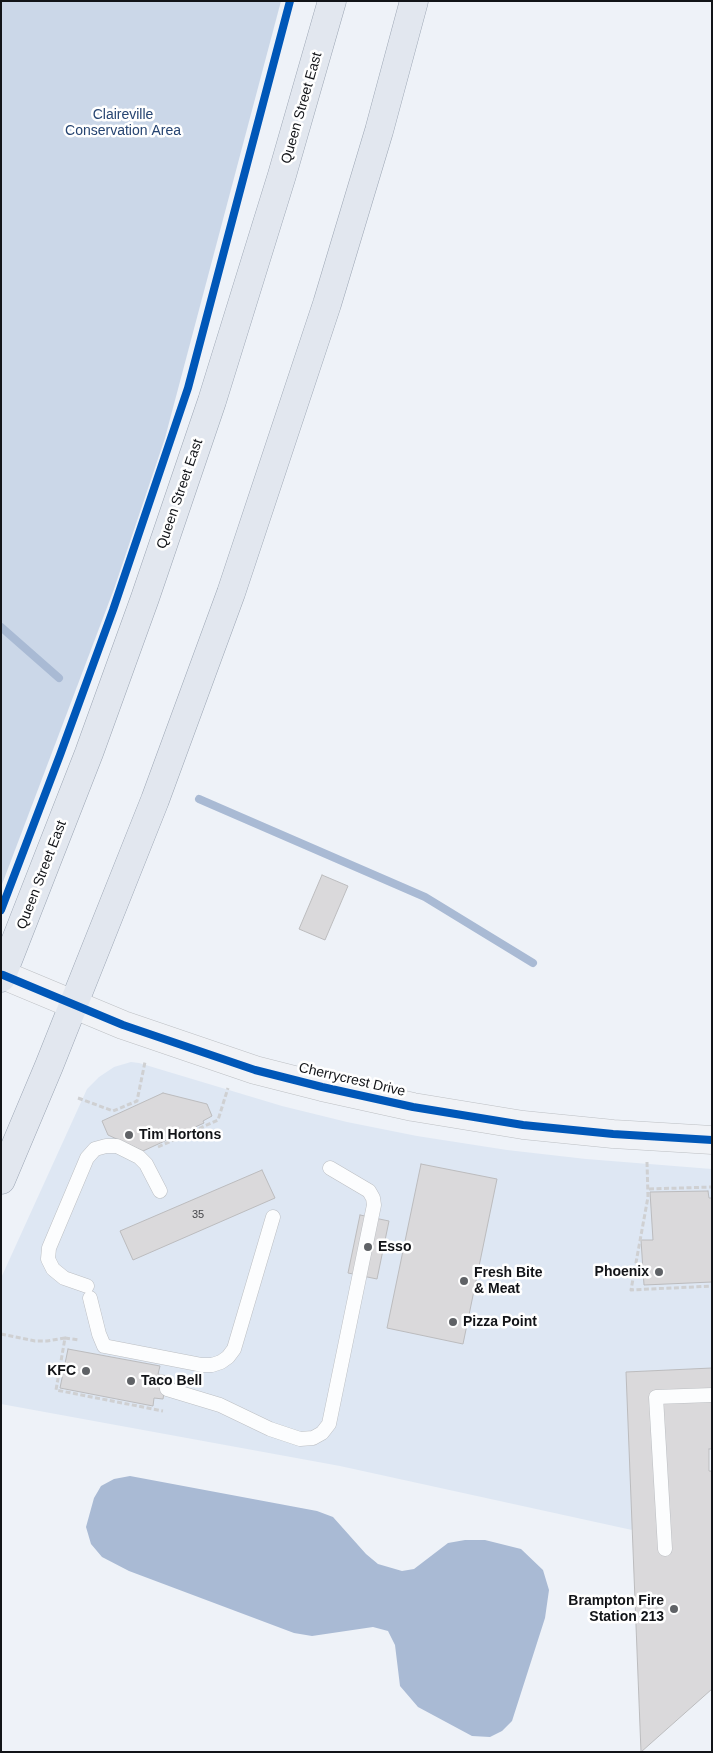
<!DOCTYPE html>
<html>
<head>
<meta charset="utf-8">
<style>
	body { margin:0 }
	#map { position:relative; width:713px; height:1753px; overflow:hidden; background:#eef2f8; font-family:Arial,sans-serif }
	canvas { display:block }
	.frame { position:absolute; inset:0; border:2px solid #121418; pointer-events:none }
</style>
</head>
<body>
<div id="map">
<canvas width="713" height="1753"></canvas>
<div class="frame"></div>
</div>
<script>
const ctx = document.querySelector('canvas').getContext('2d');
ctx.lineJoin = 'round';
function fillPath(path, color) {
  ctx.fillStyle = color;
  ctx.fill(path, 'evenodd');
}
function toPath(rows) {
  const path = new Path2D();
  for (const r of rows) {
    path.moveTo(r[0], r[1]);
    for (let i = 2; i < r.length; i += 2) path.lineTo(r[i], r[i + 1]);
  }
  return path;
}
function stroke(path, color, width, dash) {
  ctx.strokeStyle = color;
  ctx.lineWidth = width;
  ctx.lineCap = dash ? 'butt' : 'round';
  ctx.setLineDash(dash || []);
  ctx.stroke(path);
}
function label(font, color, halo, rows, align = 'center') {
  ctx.font = font + ' Arial,sans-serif';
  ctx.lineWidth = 5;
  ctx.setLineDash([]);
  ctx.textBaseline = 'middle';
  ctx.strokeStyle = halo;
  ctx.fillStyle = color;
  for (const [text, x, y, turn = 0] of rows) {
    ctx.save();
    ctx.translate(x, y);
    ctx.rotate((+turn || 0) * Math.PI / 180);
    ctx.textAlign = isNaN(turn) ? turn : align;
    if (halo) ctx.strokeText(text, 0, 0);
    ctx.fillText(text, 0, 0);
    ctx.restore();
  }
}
fillPath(toPath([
	[131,1062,139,1063,282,1106,347,1122,417,1136,507,1150,586,1159,712,1169,712,1368,632,1530,340,1466,1,1404,1,1278,87,1089,99,1077,114,1067]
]), '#dee7f3');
fillPath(toPath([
	[1,1,281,1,165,438,114,589,1,887]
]), '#cbd7e8');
fillPath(toPath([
	[130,1476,317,1511,333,1517,366,1554,378,1564,402,1571,414,1569,448,1543,465,1540,485,1540,521,1549,543,1570,549,1590,545,1618,512,1721,502,1731,490,1737,472,1736,418,1707,400,1686,395,1645,388,1631,373,1627,312,1636,294,1633,129,1571,102,1557,91,1544,86,1527,94,1498,101,1486,114,1479]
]), '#a9bad4');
stroke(toPath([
	[1,627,59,678],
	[199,799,425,897,533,963]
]), '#a9bad4', 8);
const building = toPath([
	[322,875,348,886,325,940,299,929,322,875],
	[163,1093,207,1104,212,1116,203,1121,204,1123,143,1151,108,1135,102,1121,163,1093],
	[421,1164,497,1179,463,1344,387,1328,421,1164],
	[262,1170,275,1198,133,1260,120,1231,262,1170],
	[708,1191,709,1198,712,1198,712,1282,644,1285,641,1240,653,1240,650,1192,708,1191],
	[360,1215,389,1221,377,1279,348,1273,360,1215],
	[68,1349,160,1366,158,1374,167,1376,163,1399,154,1398,153,1406,60,1388,68,1349],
	[712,1368,712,1689,641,1752,626,1372,712,1368],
	[709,1449,712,1449,712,1471,709,1471,709,1449]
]);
fillPath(building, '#dad9db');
stroke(building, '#bcbcbe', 1);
const lane = toPath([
	[87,1286,64,1278,53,1269,48,1259,49,1248,87,1158,95,1149,106,1146,117,1146,139,1157,146,1164,160,1191],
	[90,1298,99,1334,104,1346,202,1365,212,1365,221,1362,228,1357,234,1349,273,1217],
	[167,1389,220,1405,270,1429,300,1439,313,1438,322,1433,329,1424,374,1205,373,1198,369,1191,330,1168],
	[665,1549,656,1397,712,1395]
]);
const secondary = toPath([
	[3,975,123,1025,255,1070,322,1087,413,1107,523,1125,613,1134,712,1140]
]);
const primary = toPath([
	[1,978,89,753,145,598,212,401,282,175,332,1],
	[1,1180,49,1066,155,800,231,593,327,304,379,131,414,1]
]);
stroke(lane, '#bcbfc3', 15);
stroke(secondary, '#bcbfc3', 29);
stroke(primary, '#9ca6b4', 29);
stroke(toPath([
	[78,1098,113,1111,137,1101,145,1062],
	[158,1147,218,1120,228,1088],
	[647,1162,648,1197,631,1290,712,1286],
	[649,1189,712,1187],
	[1,1334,35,1341,47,1341,65,1338,56,1390,163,1411],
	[65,1338,79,1340]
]), '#cfd0d2', 3, [5, 2.5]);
stroke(lane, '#fcfdfe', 14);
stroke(secondary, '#f0f2f6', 28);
stroke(primary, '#e2e7ef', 28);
stroke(toPath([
	[1,910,60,755,113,610,188,388,290,1],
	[3,975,123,1025,255,1070,322,1087,413,1107,523,1125,613,1134,712,1140]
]), '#0057b8', 8);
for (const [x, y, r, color] of [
	[129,1135,5,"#5f6266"],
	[368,1247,5,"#5f6266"],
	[659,1272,5,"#5f6266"],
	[464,1281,5,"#5f6266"],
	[453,1322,5,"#5f6266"],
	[86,1371,5,"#5f6266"],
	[131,1381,5,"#5f6266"],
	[674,1609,5,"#5f6266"]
]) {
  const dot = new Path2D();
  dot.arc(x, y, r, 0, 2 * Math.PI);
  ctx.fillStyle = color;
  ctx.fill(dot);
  stroke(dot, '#fff', 2);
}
label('11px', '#46474b', null, [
	["35",198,1215]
]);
label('14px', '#121418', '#fff', [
	["Queen Street East",302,108,-74],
	["Queen Street East",180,494,-71],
	["Queen Street East",42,875,-69],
	["Cherrycrest Drive",352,1080,13]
]);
label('14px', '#264471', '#fff', [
	["Claireville",123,115],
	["Conservation Area",123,131]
]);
label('bold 14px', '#121418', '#fff', [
	["Tim Hortons",139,1135],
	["Esso",378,1247],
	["Phoenix",649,1272,"right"],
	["Fresh Bite",474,1273],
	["& Meat",474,1289],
	["Pizza Point",463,1322],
	["KFC",76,1371,"right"],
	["Taco Bell",141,1381],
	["Brampton Fire",664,1601,"right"],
	["Station 213",664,1617,"right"]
], 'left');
</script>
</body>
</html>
